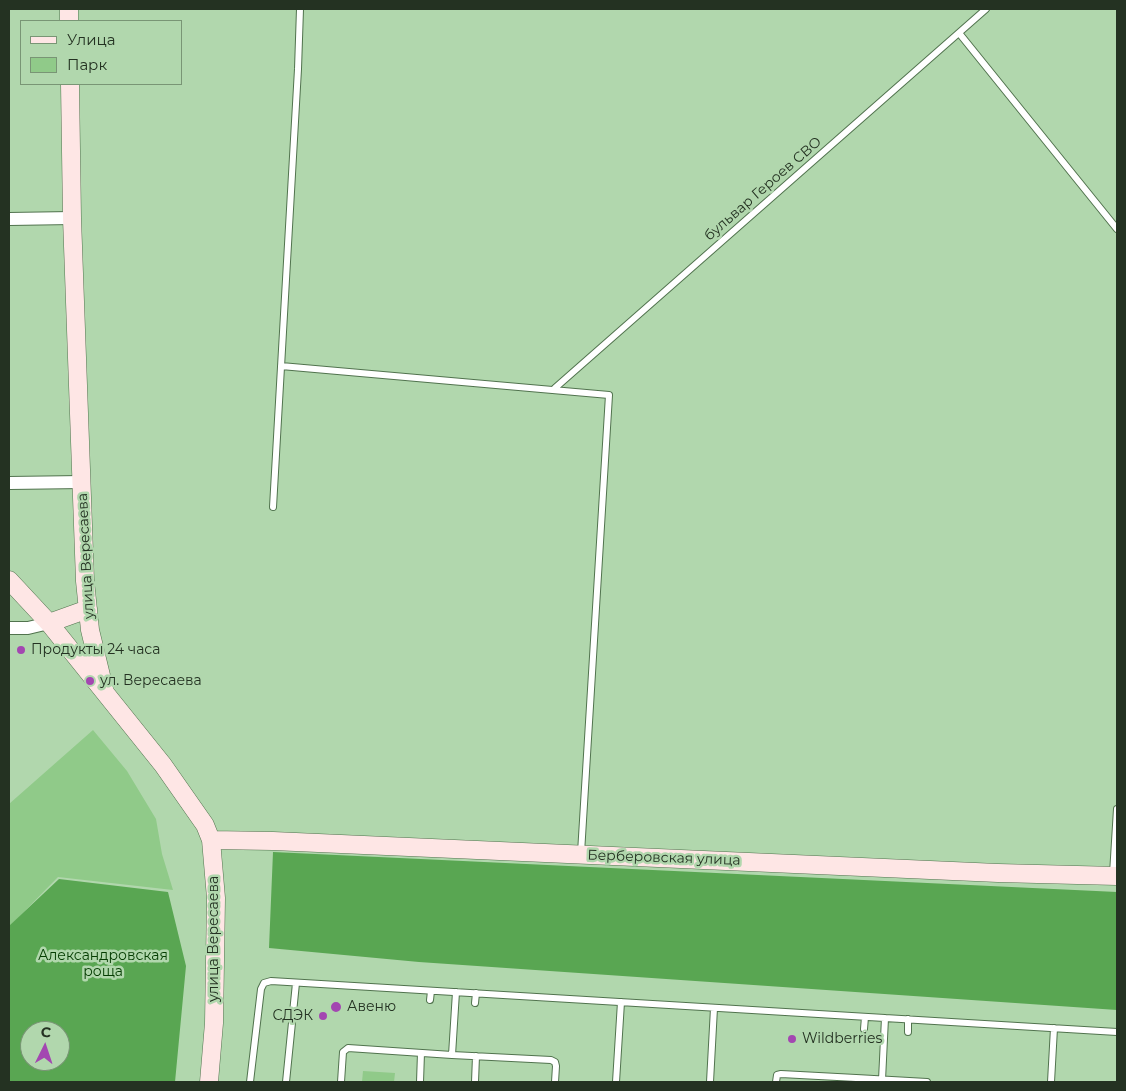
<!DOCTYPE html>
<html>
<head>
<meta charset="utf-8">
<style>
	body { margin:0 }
	#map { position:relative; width:1126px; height:1091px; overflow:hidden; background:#b1d7ad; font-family:Montserrat,sans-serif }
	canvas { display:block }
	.frame { position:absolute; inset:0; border:10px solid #243222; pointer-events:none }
	.legend { position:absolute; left:20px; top:20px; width:162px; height:65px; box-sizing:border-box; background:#b1d7ad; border:1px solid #799575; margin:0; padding:6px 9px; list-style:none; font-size:15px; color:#243222 }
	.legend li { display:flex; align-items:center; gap:10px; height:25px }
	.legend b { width:25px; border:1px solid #799575 }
	.north { position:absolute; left:20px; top:1021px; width:50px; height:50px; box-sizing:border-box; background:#b1d7ad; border:1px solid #799575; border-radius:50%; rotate:4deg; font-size:14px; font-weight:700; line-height:20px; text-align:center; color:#243222 }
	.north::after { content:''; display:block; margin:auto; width:18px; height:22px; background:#a347b1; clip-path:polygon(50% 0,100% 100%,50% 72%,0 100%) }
</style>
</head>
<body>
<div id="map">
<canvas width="1126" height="1091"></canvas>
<div class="frame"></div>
<ul class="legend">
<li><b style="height:6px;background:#fee6e5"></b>Улица</li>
<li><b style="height:14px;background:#90ca89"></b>Парк</li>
</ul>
<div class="north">С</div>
</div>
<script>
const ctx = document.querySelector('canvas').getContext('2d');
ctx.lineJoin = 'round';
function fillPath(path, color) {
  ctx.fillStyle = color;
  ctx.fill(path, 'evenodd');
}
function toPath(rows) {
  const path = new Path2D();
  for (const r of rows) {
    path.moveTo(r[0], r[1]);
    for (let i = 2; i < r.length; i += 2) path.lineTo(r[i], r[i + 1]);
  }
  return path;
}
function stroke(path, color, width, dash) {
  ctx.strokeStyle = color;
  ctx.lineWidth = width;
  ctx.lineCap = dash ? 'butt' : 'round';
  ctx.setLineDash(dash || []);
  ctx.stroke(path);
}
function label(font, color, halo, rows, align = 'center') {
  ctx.font = font + ' Montserrat,sans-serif';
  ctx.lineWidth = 5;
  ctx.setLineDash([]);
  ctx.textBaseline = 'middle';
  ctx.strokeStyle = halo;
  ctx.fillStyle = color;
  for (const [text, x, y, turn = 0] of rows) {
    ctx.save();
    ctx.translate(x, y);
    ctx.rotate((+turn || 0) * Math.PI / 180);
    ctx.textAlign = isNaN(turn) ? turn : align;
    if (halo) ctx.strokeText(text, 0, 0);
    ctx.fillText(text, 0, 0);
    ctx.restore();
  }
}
fillPath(toPath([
	[93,730,127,771,156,819,162,854,173,890,58,877,9,927,9,804],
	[363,1071,395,1073,394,1082,362,1082]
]), '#90ca89');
fillPath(toPath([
	[273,852,1117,892,1117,1010,419,962,269,948],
	[59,879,168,892,186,966,175,1082,9,1082,9,926],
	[30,1031,60,1031,60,1061,30,1061]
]), '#59a652');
const lane = toPath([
	[959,33,1117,229],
	[281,366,609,395,581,853],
	[555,388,986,9],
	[273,507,298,69,300,9],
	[1113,874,1117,809],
	[430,1000,431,991],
	[475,1003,476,993],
	[864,1029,865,1017],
	[908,1032,908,1019],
	[452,1055,551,1060,555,1062,556,1066,555,1082],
	[856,1078,927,1082],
	[882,1080,885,1018],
	[250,1082,261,989,264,983,271,981,1117,1032],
	[286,1082,296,983],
	[341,1082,343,1052,348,1048,452,1055,456,992],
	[420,1082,421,1053],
	[475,1082,476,1056],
	[616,1082,621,1002],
	[710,1082,714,1008],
	[776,1082,777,1075,781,1074,856,1078,856,1082],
	[1051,1082,1054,1028]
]);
const street = toPath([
	[9,219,72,218],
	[9,483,82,482],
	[9,628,28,628,49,623]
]);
const secondary = toPath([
	[69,9,69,21],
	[70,84,72,218,85,581,90,630,105,692],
	[9,580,49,623,163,765,205,825,211,840,216,898,214,1023,209,1082],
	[49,623,88,609],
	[211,840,273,841,998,873,1117,876]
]);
stroke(lane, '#51734e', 8);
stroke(street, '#51734e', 14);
stroke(secondary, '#51734e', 19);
stroke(lane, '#fff', 6);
stroke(street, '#fff', 12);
stroke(secondary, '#fee6e5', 18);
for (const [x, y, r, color] of [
	[21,650,5,"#a347b1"],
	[90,681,5,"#a347b1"],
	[336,1007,6,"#a347b1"],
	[323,1016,5,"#a347b1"],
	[792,1039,5,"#a347b1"]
]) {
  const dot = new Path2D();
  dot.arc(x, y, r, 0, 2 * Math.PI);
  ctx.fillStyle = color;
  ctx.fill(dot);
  stroke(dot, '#b1d7ad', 2);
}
label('14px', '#243222', '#b1d7ad', [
	["бульвар Героев СВО",763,189,-41],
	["улица Вересаева",86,556,-93],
	["Берберовская улица",664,858,2],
	["улица Вересаева",214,939,-90]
]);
label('14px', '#243222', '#b1d7ad', [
	["Продукты 24 часа",31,650],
	["ул. Вересаева",100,681],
	["Авеню",347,1007],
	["СДЭК",313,1016,"right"],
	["Wildberries",802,1039]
], 'left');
label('14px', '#053d02', '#b1d7ad', [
	["Александровская",103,956],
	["роща",103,972]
]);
</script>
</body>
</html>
